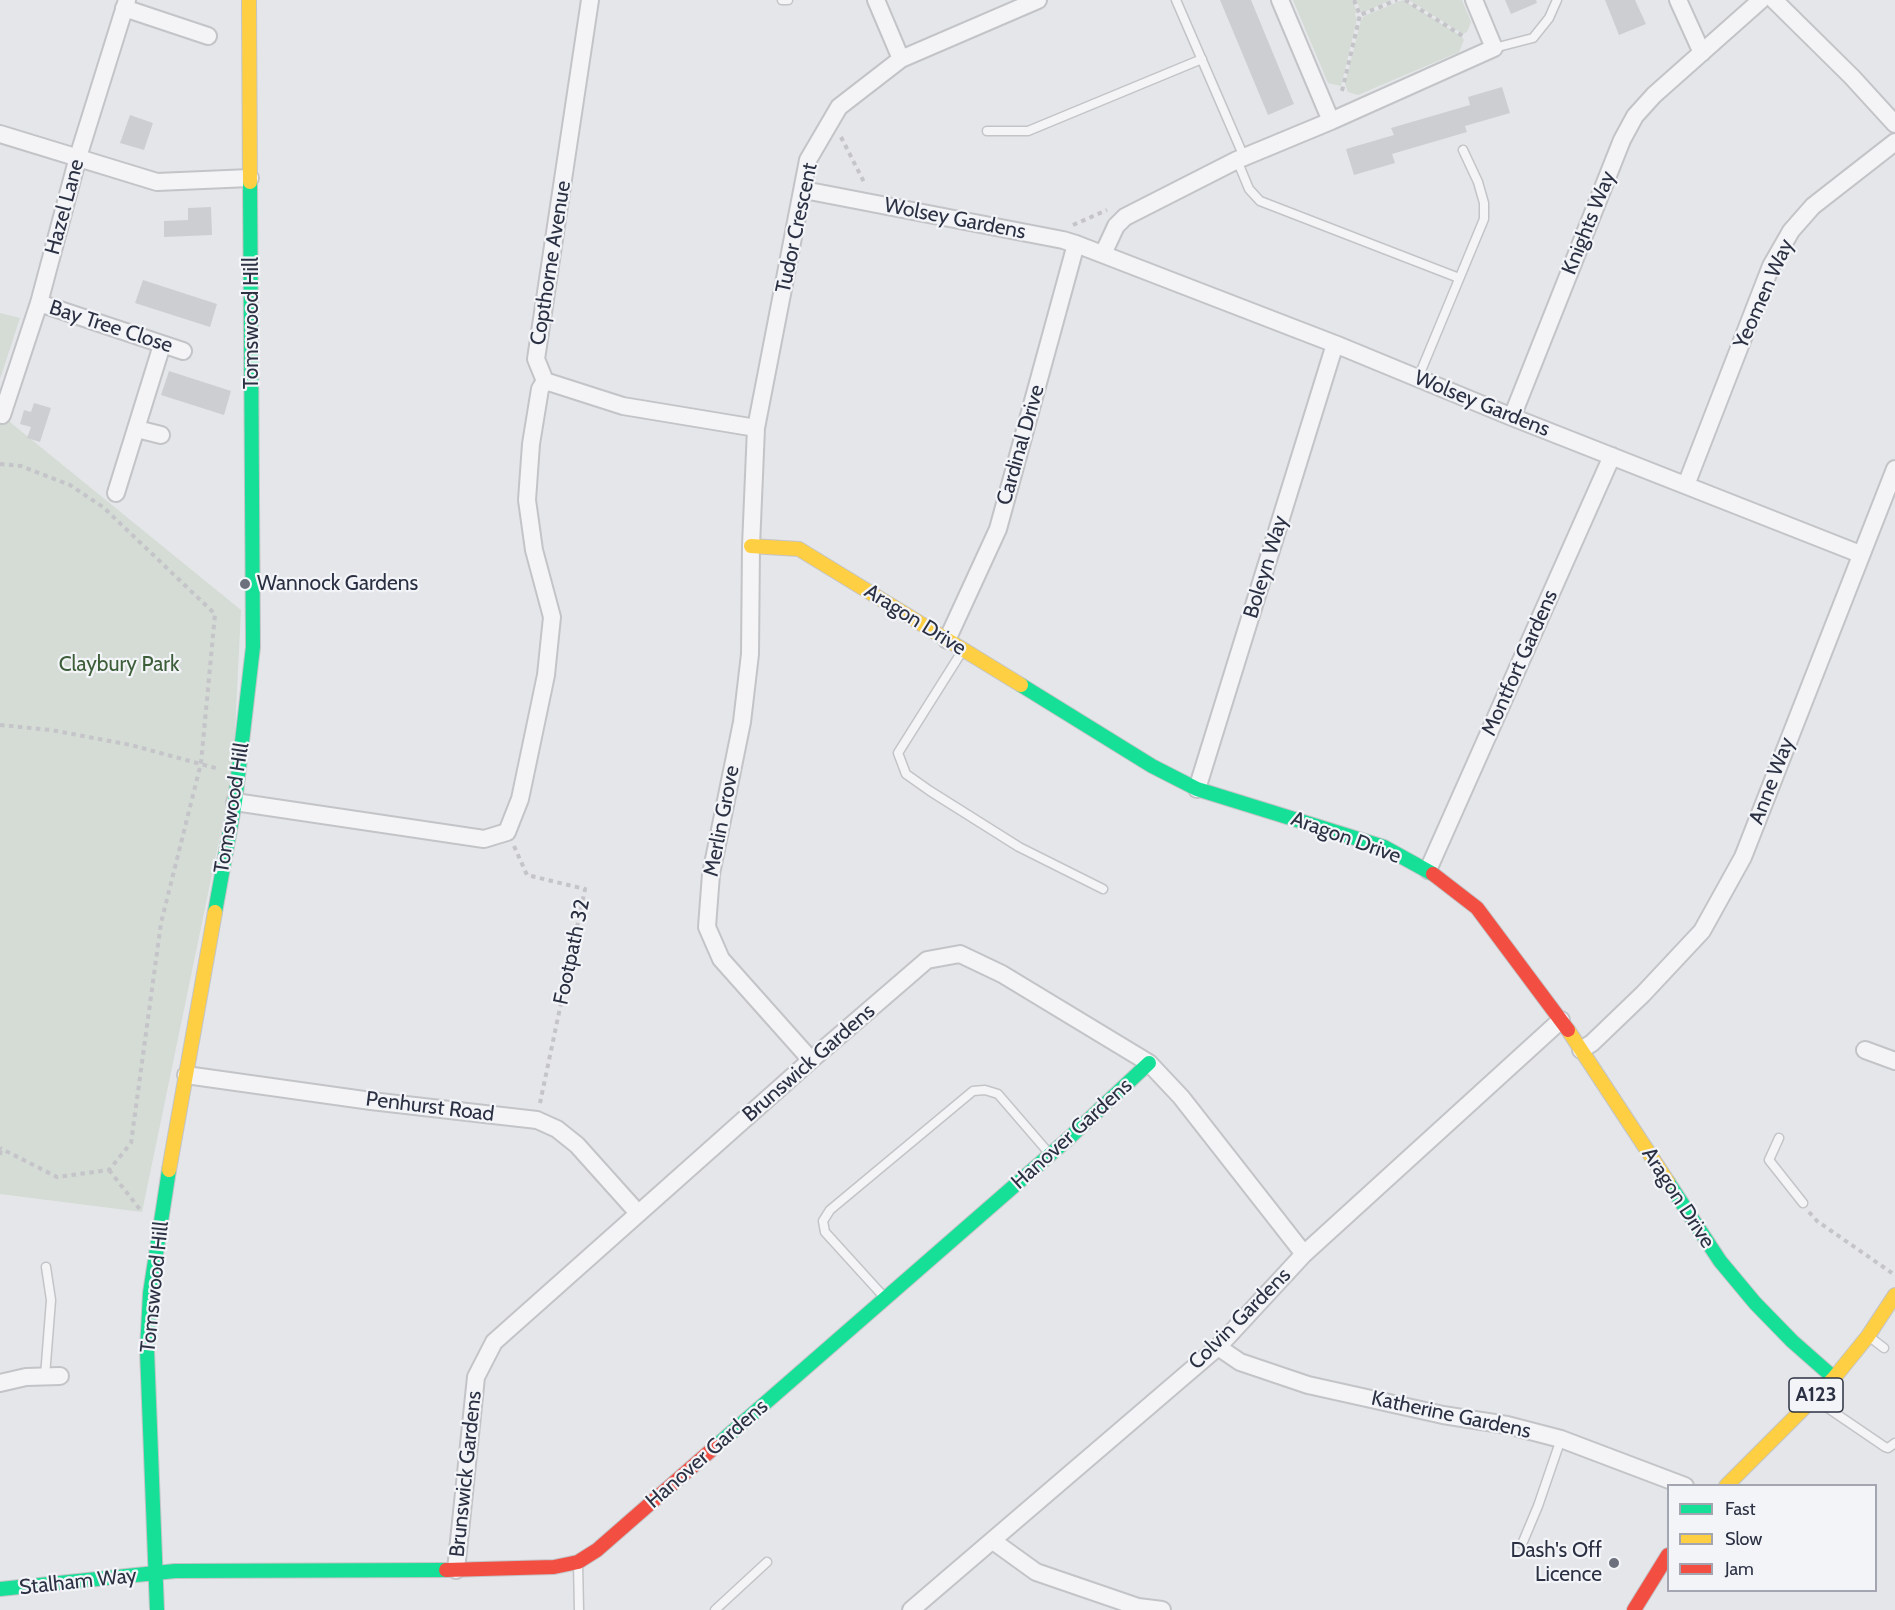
<!DOCTYPE html>
<html>
<head>
<meta charset="utf-8">
<style>
	body { margin:0 }
	#map { position:relative; width:1895px; height:1610px; overflow:hidden; background:#e5e6e9; font-family:Cabin,sans-serif }
	canvas { display:block }
	.legend { position:absolute; left:1667px; top:1484px; width:210px; height:108px; box-sizing:border-box; background:#f3f4f8; border:2px solid #a3a6b0; margin:0; padding:8px 10px; list-style:none; font-size:18px; color:#2b3143 }
	.legend li { display:flex; align-items:center; gap:12px; height:30px }
	.legend b { width:30px; border:2px solid #a3a6b0 }
</style>
</head>
<body>
<div id="map">
<canvas width="1895" height="1610"></canvas>
<ul class="legend">
<li><b style="height:8px;background:#16e098"></b>Fast</li>
<li><b style="height:8px;background:#ffcf43"></b>Slow</li>
<li><b style="height:8px;background:#f24e42"></b>Jam</li>
</ul>
</div>
<script>
const ctx = document.querySelector('canvas').getContext('2d');
ctx.lineJoin = 'round';
function fillPath(path, color) {
  ctx.fillStyle = color;
  ctx.fill(path, 'evenodd');
}
function toPath(rows) {
  const path = new Path2D();
  for (const r of rows) {
    path.moveTo(r[0], r[1]);
    for (let i = 2; i < r.length; i += 2) path.lineTo(r[i], r[i + 1]);
  }
  return path;
}
function stroke(path, color, width, dash) {
  ctx.strokeStyle = color;
  ctx.lineWidth = width;
  ctx.lineCap = dash ? 'butt' : 'round';
  ctx.setLineDash(dash || []);
  ctx.stroke(path);
}
function label(font, color, halo, rows, align = 'center') {
  ctx.font = font + ' Cabin,sans-serif';
  ctx.lineWidth = 4.5;
  ctx.setLineDash([]);
  ctx.textBaseline = 'middle';
  ctx.strokeStyle = halo;
  ctx.fillStyle = color;
  for (const [text, x, y, turn = 0] of rows) {
    ctx.save();
    ctx.translate(x, y);
    ctx.rotate((+turn || 0) * Math.PI / 180);
    ctx.textAlign = isNaN(turn) ? turn : align;
    if (halo) ctx.strokeText(text, 0, 0);
    ctx.fillText(text, 0, 0);
    ctx.restore();
  }
}
fillPath(toPath([
	[1293,0,1352,0,1357,12,1355,14,1357,19,1341,86,1328,83],
	[1356,0,1391,0,1362,13],
	[1403,0,1461,36,1464,40,1459,52,1358,95,1348,92,1345,84,1361,20,1364,16],
	[1409,0,1462,0,1471,22,1467,32,1463,34],
	[0,313,20,318,0,379],
	[0,414,241,610,233,773,142,1212,0,1194]
]), '#d4dcd5');
fillPath(toPath([
	[1220,0,1251,0,1294,104,1268,115],
	[1505,0,1536,0,1537,3,1511,14],
	[1605,0,1635,0,1646,24,1619,35],
	[1502,87,1510,113,1465,126,1467,132,1392,154,1395,163,1354,175,1346,149,1394,135,1391,128,1470,105,1468,97],
	[130,115,153,123,144,150,120,143],
	[211,207,212,235,164,237,164,221,188,220,188,208],
	[143,280,217,304,210,327,135,303],
	[169,371,231,391,224,415,161,395],
	[34,403,51,408,40,442,27,438,31,427,20,424,24,410,31,412]
]), '#cdced1');
const lane = toPath([
	[782,0,788,0],
	[1176,0,1244,157],
	[1494,48,1533,38,1549,18,1557,0],
	[987,131,1028,131,1202,59],
	[1237,160,1249,189,1260,201,1459,278],
	[1418,378,1484,219,1484,203,1478,182,1463,150],
	[961,653,898,753,906,774,930,791,1019,847,1103,889],
	[1779,1138,1769,1160,1803,1203],
	[885,1298,825,1232,823,1221,830,1210,973,1091,985,1090,998,1094,1048,1152],
	[1871,1338,1884,1348],
	[45,1376,51,1300,46,1267],
	[1816,1400,1885,1447,1888,1448,1895,1443],
	[1522,1544,1538,1506,1561,1439],
	[578,1563,579,1610],
	[715,1610,767,1562]
]);
const street = toPath([
	[590,0,536,359,545,381,623,406,756,428],
	[876,0,901,59],
	[1280,0,1331,121,1494,48,1474,0],
	[1678,0,1702,53],
	[1774,0,1852,77,1895,124],
	[124,8,208,36],
	[0,134,157,182,250,178],
	[804,190,1063,240,1076,244,1335,344,1512,417,1860,554],
	[1103,254,1116,226,1125,217,1237,160,1331,121],
	[39,303,183,351],
	[2,415,39,303,78,157,127,0],
	[1512,417,1622,140,1635,116,1654,95,1761,0],
	[137,429,161,435],
	[1686,485,1771,266,1791,231,1813,206,1895,142],
	[116,493,162,345],
	[947,640,998,529,1076,244],
	[1197,789,1335,344],
	[235,802,484,839,507,832,520,799,546,675,552,617,534,550,527,500,531,444,540,389,545,381],
	[1428,870,1612,456],
	[1581,1050,1592,1043,1643,994,1702,931,1743,857,1895,469],
	[1865,1050,1895,1061],
	[811,1060,721,959,707,927,711,874,742,722,750,654,751,546,756,428,808,160,839,107,901,59,1038,0],
	[186,1075,371,1101,537,1120,557,1129,577,1145,638,1213],
	[1218,1347,1240,1362,1308,1385,1443,1415,1507,1425,1561,1439,1685,1486],
	[0,1383,26,1377,60,1376],
	[993,1541,1036,1572,1138,1607,1162,1610],
	[456,1570,476,1377,494,1342,811,1060,927,960,960,954,1002,974,1149,1063,1181,1097,1304,1254],
	[911,1610,1218,1347,1304,1254,1561,1020]
]);
const fast = toPath([
	[1021,685,1152,766,1197,789,1384,847,1433,874],
	[215,912,235,802,253,647,250,182],
	[1668,1182,1720,1261,1755,1303,1792,1341,1834,1378],
	[716,1446,1068,1139,1149,1063],
	[0,1589,175,1571,446,1570],
	[157,1610,147,1350,150,1293,169,1170]
]);
const slow = toPath([
	[249,0,250,182],
	[751,546,799,549,1021,685],
	[1568,1030,1668,1182],
	[169,1170,215,912],
	[1726,1486,1834,1378,1868,1336,1895,1295]
]);
const jam = toPath([
	[1433,874,1477,908,1568,1030],
	[446,1570,554,1567,578,1562,597,1550,716,1446],
	[1634,1610,1668,1555]
]);
stroke(lane, '#c3c4c7', 11);
stroke(street, '#c3c4c7', 20);
stroke(fast, '#c3c4c7', 16);
stroke(slow, '#c3c4c7', 16);
stroke(jam, '#c3c4c7', 16);
stroke(toPath([
	[1354,0,1360,15,1397,0],
	[1405,0,1466,38],
	[1342,91,1360,15],
	[841,137,865,184],
	[1073,225,1107,210],
	[0,464,21,466,70,485,103,507,215,614,201,763,161,923,131,1143,109,1170,57,1177,0,1148],
	[0,725,51,730,131,745,219,769],
	[514,846,527,875,585,889,540,1103],
	[0,1155,1,1149],
	[109,1170,142,1212],
	[1809,1212,1817,1221,1892,1273]
]), '#c4c4c9', 4, [4.5, 4.5]);
stroke(lane, '#f4f4f6', 8);
stroke(street, '#f4f4f6', 16);
stroke(fast, '#16e098', 14);
stroke(slow, '#ffcf43', 14);
stroke(jam, '#f24e42', 14);
for (const [x, y, r, color] of [
	[245,584,6,"#6c707d"],
	[1614,1563,6,"#6c707d"]
]) {
  const dot = new Path2D();
  dot.arc(x, y, r, 0, 2 * Math.PI);
  ctx.fillStyle = color;
  ctx.fill(dot);
  stroke(dot, '#f3f4f8', 2);
}
for (const [x, y, w] of [
	[1816,1395,54]
]) {
  const box = new Path2D();
  box.roundRect(x - w / 2, y - 17, w, 34, 4.5);
  ctx.fillStyle = '#f3f4f8';
  ctx.fill(box);
  stroke(box, '#2b3143', 1.5);
}
label('bold 20px', '#2b3143', null, [
	["A123",1816,1395]
]);
label('21px', '#2b3143', '#f3f4f8', [
	["Hazel Lane",65,207,-75],
	["Wolsey Gardens",955,219,11],
	["Knights Way",1589,223,-68],
	["Tudor Crescent",797,228,-78],
	["Copthorne Avenue",551,263,-81],
	["Yeomen Way",1764,294,-66],
	["Tomswood Hill",252,323,-90],
	["Bay Tree Close",111,327,18],
	["Wolsey Gardens",1482,404,22],
	["Cardinal Drive",1021,445,-74],
	["Boleyn Way",1266,567,-73],
	["Aragon Drive",915,620,32],
	["Montfort Gardens",1520,663,-66],
	["Anne Way",1772,781,-69],
	["Tomswood Hill",232,808,-81],
	["Merlin Grove",722,821,-79],
	["Aragon Drive",1346,838,20],
	["Footpath 32",572,952,-78],
	["Brunswick Gardens",809,1063,-41],
	["Penhurst Road",430,1107,7],
	["Hanover Gardens",1072,1134,-42],
	["Aragon Drive",1678,1198,57],
	["Tomswood Hill",155,1287,-84],
	["Colvin Gardens",1240,1319,-45],
	["Katherine Gardens",1451,1415,12],
	["Hanover Gardens",707,1454,-41],
	["Brunswick Gardens",466,1474,-84],
	["Stalham Way",78,1582,-6]
]);
label('21px', '#2b3143', '#f3f4f8', [
	["Wannock Gardens",257,584],
	["Dash's Off",1602,1551,"right"],
	["Licence",1602,1575,"right"]
], 'left');
label('21px', '#3c5e38', '#f3f4f8', [
	["Claybury Park",119,665]
]);
</script>
</body>
</html>
